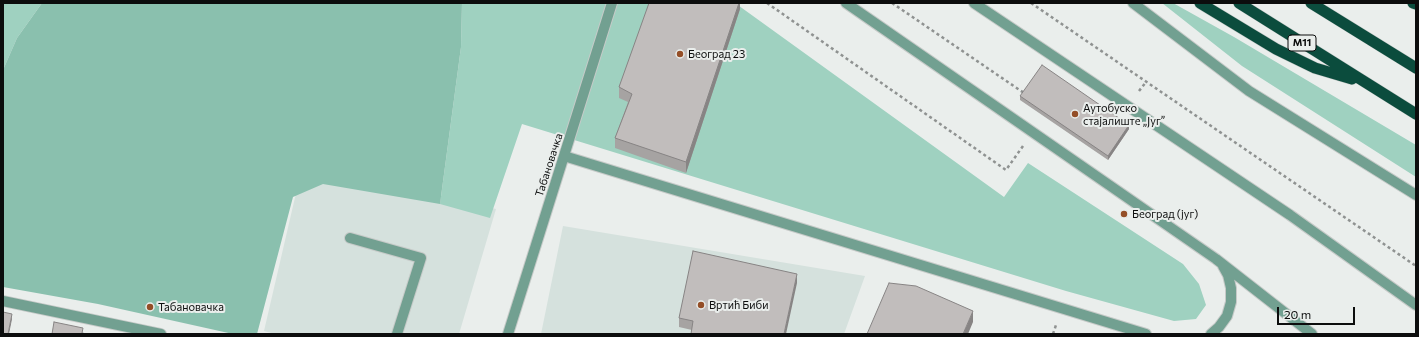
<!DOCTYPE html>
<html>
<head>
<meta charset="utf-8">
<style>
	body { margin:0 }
	#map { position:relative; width:1419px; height:337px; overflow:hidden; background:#eaeeec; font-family:Commissioner,sans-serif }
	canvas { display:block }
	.frame { position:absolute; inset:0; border:4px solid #0c0d0d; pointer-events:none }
	.scale { position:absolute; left:1277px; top:307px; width:78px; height:18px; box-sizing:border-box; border:2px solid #0c0d0d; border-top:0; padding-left:5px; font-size:12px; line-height:14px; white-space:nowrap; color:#0c0d0d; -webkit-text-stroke:3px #eaeeec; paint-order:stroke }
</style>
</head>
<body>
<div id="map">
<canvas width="1419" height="337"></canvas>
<div class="frame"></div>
<div class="scale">20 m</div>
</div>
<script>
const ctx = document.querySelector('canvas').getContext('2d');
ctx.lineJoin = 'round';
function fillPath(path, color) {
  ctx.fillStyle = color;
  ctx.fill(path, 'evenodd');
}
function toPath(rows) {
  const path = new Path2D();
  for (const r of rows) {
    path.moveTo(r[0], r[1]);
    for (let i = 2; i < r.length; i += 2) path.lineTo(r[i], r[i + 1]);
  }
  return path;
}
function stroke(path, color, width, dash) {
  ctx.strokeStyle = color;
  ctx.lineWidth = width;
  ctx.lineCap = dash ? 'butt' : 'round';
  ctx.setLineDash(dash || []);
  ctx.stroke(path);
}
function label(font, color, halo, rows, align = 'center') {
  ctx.font = font + ' Commissioner,sans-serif';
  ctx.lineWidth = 4;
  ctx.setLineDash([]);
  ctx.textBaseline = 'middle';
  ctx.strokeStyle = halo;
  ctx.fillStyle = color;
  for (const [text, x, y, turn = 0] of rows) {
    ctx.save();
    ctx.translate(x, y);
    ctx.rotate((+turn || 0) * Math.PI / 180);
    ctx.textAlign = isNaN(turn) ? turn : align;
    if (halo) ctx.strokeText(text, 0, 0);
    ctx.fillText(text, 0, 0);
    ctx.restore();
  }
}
fillPath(toPath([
	[327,168,496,209,459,334,275,334,264,331,300,176],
	[563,226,865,276,844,334,541,334]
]), '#d5e1dd');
fillPath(toPath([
	[3,3,42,3,17,38,3,70],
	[462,3,735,3,1004,197,1028,163,1183,264,1199,284,1206,305,1196,319,1174,321,1066,291,522,124,490,218,440,204,461,47],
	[1162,3,1173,3,1234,37,1416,145,1416,177,1242,66]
]), '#9fd1c0');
fillPath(toPath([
	[42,3,462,3,461,47,440,204,323,184,293,197,257,334,233,334,98,304,3,287,3,70,17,38]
]), '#8ac0ae');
const service = toPath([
	[974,3,1290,215,1416,305],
	[350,238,421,258,397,334]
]);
const minor = toPath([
	[846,3,1216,259,1312,334],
	[1133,3,1249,91,1416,195],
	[564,156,1146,334],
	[508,334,612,3],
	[1211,334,1219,327,1227,316,1231,302,1231,288,1228,275,1223,266]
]);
const tertiary = toPath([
	[3,301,161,334]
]);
const trunk = toPath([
	[1200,3,1276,49,1315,68,1352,79],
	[1239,3,1416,114],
	[1311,3,1416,68],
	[1413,3,1416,4]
]);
stroke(service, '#c6cac8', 12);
stroke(minor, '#c6cac8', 12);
stroke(tertiary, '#c6cac8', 12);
stroke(trunk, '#c6cac8', 12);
stroke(toPath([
	[767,3,1006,170,1023,146],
	[892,3,1024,93],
	[1031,3,1416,266],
	[1139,91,1146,82],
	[1053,334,1056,325]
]), '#8f9291', 2.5, [3, 3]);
stroke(service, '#72a091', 10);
stroke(minor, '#72a091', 10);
stroke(tertiary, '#72a091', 10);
stroke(trunk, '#0b4c3d', 11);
fillPath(toPath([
	[740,3,740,9,686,173,615,148,615,138,628,102,619,98,619,87],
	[1020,96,1129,129,1108,160,1020,100],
	[797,283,692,330,679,327,679,318]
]), '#a6a3a2');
fillPath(toPath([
	[739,3,740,3,740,9,686,173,686,162],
	[1129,125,1129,129,1108,160,1108,156],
	[797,274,797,283,786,334,784,334],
	[973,311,973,322,968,334,963,334],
	[12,314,12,319,9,334,8,334]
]), '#878484');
const building = toPath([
	[649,3,739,3,686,162,615,138,632,94,619,87,649,3],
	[1042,65,1129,125,1108,156,1020,96,1042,65],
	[693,251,797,274,784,334,691,334,693,321,679,318,693,251],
	[889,283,916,286,973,311,963,334,867,334,889,283],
	[3,312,12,314,8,334,3,334,3,312],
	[54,322,83,328,82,333,87,334,52,334,54,322]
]);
fillPath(building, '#c1bdbc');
stroke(building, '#878484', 1);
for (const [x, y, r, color] of [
	[680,54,4,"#944e27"],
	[1075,114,4,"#944e27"],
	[1124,214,4,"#944e27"],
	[701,305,4,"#944e27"],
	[150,307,4,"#944e27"]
]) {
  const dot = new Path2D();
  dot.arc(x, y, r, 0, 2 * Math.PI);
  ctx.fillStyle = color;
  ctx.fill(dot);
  stroke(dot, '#eaeeec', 1.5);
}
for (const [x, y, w] of [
	[1302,43,28]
]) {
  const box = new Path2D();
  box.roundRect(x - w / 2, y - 8, w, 16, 3);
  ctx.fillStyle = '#eaeeec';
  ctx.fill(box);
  stroke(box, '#0c0d0d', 1);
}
label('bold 10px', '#0c0d0d', null, [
	["M11",1302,43]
]);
label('11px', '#0c0d0d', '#eaeeec', [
	["Београд 23",688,54],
	["Аутобуско",1083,108],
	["стајалиште „Југ”",1083,121],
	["Београд (југ)",1132,214],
	["Вртић Биби",709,305],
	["Табановачка",158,307]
], 'left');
label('11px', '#0c0d0d', '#eaeeec', [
	["Табановачка",549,165,-72]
]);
</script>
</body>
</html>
